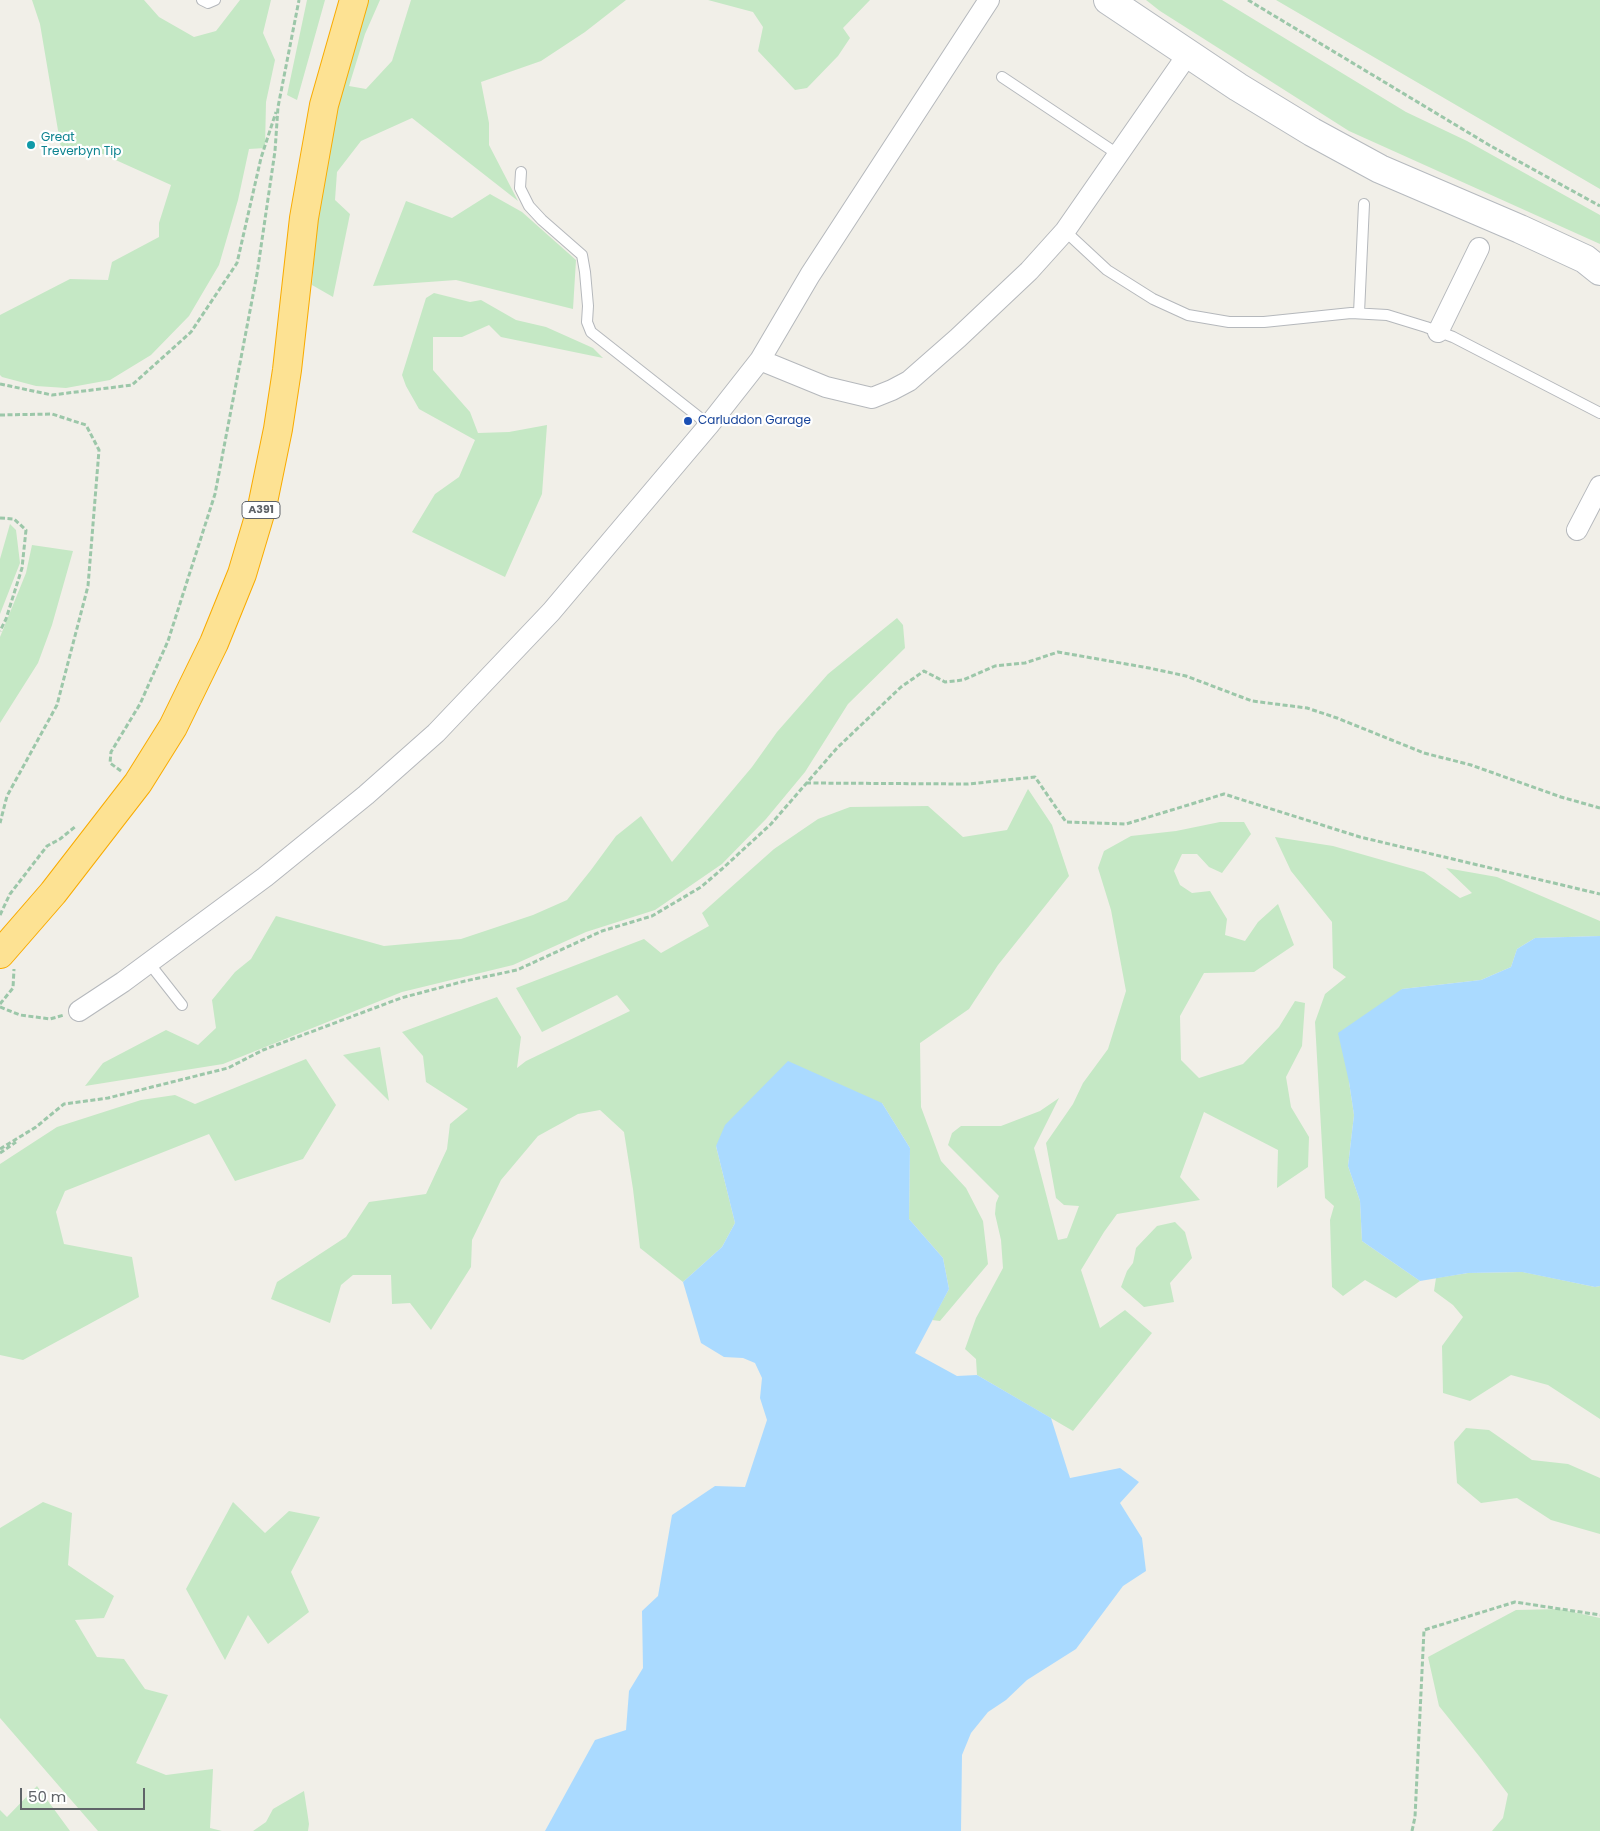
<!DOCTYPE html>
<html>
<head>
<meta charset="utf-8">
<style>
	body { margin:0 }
	#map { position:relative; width:1600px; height:1831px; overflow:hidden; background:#f1efe8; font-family:Poppins,sans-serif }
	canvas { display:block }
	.scale { position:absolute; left:20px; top:1788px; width:125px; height:22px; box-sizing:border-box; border:2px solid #5f6368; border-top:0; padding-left:6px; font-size:15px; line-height:18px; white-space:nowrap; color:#5f6368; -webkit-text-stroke:4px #fff; paint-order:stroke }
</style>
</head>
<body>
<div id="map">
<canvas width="1600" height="1831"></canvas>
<div class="scale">50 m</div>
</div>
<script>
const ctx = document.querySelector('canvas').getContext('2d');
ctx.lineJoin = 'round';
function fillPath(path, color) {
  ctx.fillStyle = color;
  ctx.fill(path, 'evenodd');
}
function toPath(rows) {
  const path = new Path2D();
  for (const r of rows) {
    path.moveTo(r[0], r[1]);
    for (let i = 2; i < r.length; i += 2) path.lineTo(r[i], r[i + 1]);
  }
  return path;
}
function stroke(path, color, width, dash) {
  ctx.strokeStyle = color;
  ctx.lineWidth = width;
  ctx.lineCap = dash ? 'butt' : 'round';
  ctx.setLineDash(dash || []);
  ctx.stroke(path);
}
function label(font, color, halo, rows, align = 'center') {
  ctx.font = font + ' Poppins,sans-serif';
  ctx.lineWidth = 4.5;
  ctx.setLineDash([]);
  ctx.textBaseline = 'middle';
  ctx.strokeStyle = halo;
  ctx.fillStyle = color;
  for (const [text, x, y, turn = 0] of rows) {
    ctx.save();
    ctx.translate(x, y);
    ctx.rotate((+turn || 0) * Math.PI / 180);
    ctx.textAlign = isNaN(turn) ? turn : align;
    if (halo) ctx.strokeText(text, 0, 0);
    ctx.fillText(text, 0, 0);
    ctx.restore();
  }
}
fillPath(toPath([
	[32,0,144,0,159,17,194,37,216,31,240,0,271,0,263,33,275,60,266,102,265,148,249,149,238,200,219,265,189,316,151,355,110,380,66,388,36,386,2,377,0,375,0,315,70,279,108,280,112,262,159,237,159,223,171,185,98,152,62,154,40,24],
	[307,0,325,0,297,100,287,95],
	[365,0,380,0,365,34,349,86,366,89,392,61,411,0,626,0,585,32,541,61,481,82,489,123,489,145,518,201,412,118,361,141,337,172,335,200,350,214,333,297,312,285,319,197,337,96],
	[708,0,870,0,843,28,850,38,838,56,807,88,795,90,758,51,763,27,753,12],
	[1146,0,1222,0,1406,112,1467,141,1600,215,1600,244,1349,131,1160,11],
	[1276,0,1600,0,1600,189],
	[490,194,522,212,576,260,573,309,456,280,373,286,406,201,452,218],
	[434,293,470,302,481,300,516,320,546,327,593,348,603,358,501,337,489,325,462,337,433,337,433,370,470,412,478,433,509,432,547,425,542,494,505,577,412,532,435,494,459,477,475,440,419,409,406,386,402,375,426,298],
	[10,524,16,530,20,563,0,614,0,559],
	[32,545,73,551,52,625,38,663,0,723,0,637,26,573],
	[897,618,903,625,905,648,848,704,805,772,766,819,722,864,655,910,586,932,513,965,402,992,223,1064,85,1086,103,1063,166,1030,198,1045,216,1028,212,1000,235,972,251,959,276,916,384,946,461,939,533,915,567,900,591,870,616,836,641,816,672,862,752,767,777,732,828,674],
	[1028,789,1052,825,1069,876,998,965,969,1009,920,1043,921,1107,941,1161,966,1188,983,1221,988,1264,940,1321,932,1320,949,1289,943,1258,909,1219,910,1148,882,1103,716,1146,735,1223,722,1247,683,1282,640,1248,633,1189,624,1132,600,1110,578,1114,538,1136,501,1180,472,1240,471,1267,431,1330,410,1303,392,1304,391,1275,353,1275,341,1285,330,1323,271,1299,277,1282,346,1237,369,1202,426,1194,447,1149,450,1124,468,1109,426,1082,423,1056,402,1032,497,997,521,1037,517,1068,526,1061,630,1011,617,995,542,1032,516,988,644,939,661,953,709,926,702,913,774,849,818,819,850,807,928,806,963,837,1007,830],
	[1220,822,1244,822,1251,834,1222,873,1209,867,1197,854,1182,854,1174,871,1180,885,1192,893,1210,891,1227,919,1225,935,1245,941,1258,922,1278,904,1294,945,1254,972,1204,973,1180,1016,1181,1060,1199,1078,1243,1064,1279,1027,1295,1001,1305,1003,1302,1046,1286,1077,1291,1107,1309,1137,1308,1167,1277,1188,1278,1150,1204,1112,1180,1177,1200,1200,1117,1214,1104,1232,1081,1270,1100,1328,1125,1310,1152,1333,1073,1431,977,1375,976,1359,965,1349,976,1318,1003,1268,1001,1240,995,1214,996,1203,999,1196,948,1145,952,1133,961,1126,1001,1126,1040,1111,1059,1098,1034,1148,1058,1240,1067,1238,1079,1206,1064,1205,1056,1198,1046,1143,1073,1104,1083,1083,1108,1049,1126,991,1111,910,1098,868,1104,851,1131,836,1176,831],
	[1275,837,1333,846,1424,872,1460,898,1472,893,1446,868,1497,877,1600,921,1600,936,1535,938,1517,949,1511,967,1481,980,1402,989,1349,1082,1354,1115,1348,1166,1360,1201,1362,1241,1420,1281,1396,1298,1365,1280,1343,1296,1332,1287,1330,1220,1334,1206,1325,1198,1315,1022,1325,994,1346,977,1333,968,1332,922,1291,871],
	[380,1047,389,1101,343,1055],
	[306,1059,336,1105,303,1159,235,1181,209,1134,65,1191,56,1212,64,1244,132,1257,139,1297,23,1360,0,1355,0,1164,57,1127,141,1100,175,1095,195,1104],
	[1175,1222,1185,1232,1192,1258,1170,1283,1174,1302,1144,1307,1121,1287,1127,1271,1133,1263,1136,1248,1157,1226],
	[1523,1272,1595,1287,1600,1286,1600,1419,1548,1385,1511,1375,1470,1401,1443,1393,1442,1346,1463,1317,1453,1305,1434,1291,1436,1278,1468,1273],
	[1466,1428,1489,1430,1532,1460,1568,1464,1600,1478,1600,1534,1551,1520,1517,1498,1481,1503,1457,1483,1454,1442],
	[43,1502,72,1513,68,1565,114,1596,104,1618,75,1620,97,1657,124,1659,145,1689,168,1695,136,1763,166,1775,213,1769,210,1828,222,1831,98,1831,0,1718,0,1528],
	[233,1502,265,1533,289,1511,320,1517,291,1572,309,1612,268,1644,248,1615,225,1660,186,1589],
	[1559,1609,1600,1618,1600,1831,1492,1831,1503,1818,1508,1794,1479,1756,1439,1706,1428,1657,1516,1610],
	[37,1786,70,1831,0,1831,0,1810,7,1817],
	[304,1791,309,1824,308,1831,253,1831,266,1822,273,1809]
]), '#c5e8c5');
fillPath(toPath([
	[1600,936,1600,1286,1595,1287,1522,1272,1468,1273,1420,1281,1362,1241,1360,1201,1348,1166,1354,1115,1349,1082,1338,1033,1402,989,1481,980,1511,967,1517,949,1535,938],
	[788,1061,882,1103,910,1148,909,1219,943,1258,949,1289,915,1353,957,1376,977,1375,1051,1418,1070,1478,1120,1468,1139,1482,1120,1503,1142,1538,1146,1571,1123,1586,1076,1649,1027,1680,1006,1700,988,1712,971,1733,962,1755,961,1831,545,1831,595,1740,626,1730,629,1691,643,1668,642,1611,658,1596,672,1515,715,1486,745,1487,767,1420,760,1398,762,1378,755,1363,743,1358,724,1357,701,1343,683,1282,722,1247,735,1223,716,1146,725,1125]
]), '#aadaff');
const lane = toPath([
	[202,0,208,3,215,0],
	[1002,77,1119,155],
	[521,172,520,188,529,206,542,220,582,255,585,272,588,306,587,322,591,332,709,425],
	[1065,231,1107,270,1153,299,1188,315,1229,322,1264,322,1351,313,1387,315,1426,327,1453,337,1600,413],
	[1359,313,1364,204],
	[149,963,182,1005]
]);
const street = toPath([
	[1438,332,1479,248],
	[760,360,826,387,872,398,892,390,909,381,958,338,1029,271,1065,231,1188,54],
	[1577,530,1600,486],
	[79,1011,123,982,265,877,366,795,436,733,551,612,709,425,760,360,810,275,989,0]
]);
const secondary = toPath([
	[1108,0,1238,87,1312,132,1380,169,1520,229,1585,259,1600,271]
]);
const highway = toPath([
	[0,954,53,893,138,783,173,727,214,643,242,574,262,507,278,429,287,370,304,218,324,105,354,0]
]);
stroke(lane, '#b5b8bc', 12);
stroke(street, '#b5b8bc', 22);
stroke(secondary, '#b6babf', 30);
stroke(highway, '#f9ab00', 30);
stroke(toPath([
	[1248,0,1489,145,1600,206],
	[0,384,52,395,132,385,191,332,237,263,261,158,276,112],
	[0,415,52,414,86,425,99,450,88,586,57,705,7,796,0,823],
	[0,518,14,519,26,530,22,568,6,619,0,631],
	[121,771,110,763,111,752,140,704,168,641,215,494,257,274,275,151,278,107,299,0],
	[806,783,968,784,1035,777,1066,822,1126,824,1224,794,1360,837,1600,894],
	[0,915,10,894,47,846,60,839,76,826],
	[0,1004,13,988,14,969],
	[0,1007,20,1015,50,1019,64,1015],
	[0,1149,36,1127,64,1104,108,1098,228,1068,263,1050,401,998,465,981,517,970,602,931,652,916,701,887,722,869,771,824,837,748,901,687,924,671,945,682,963,680,995,666,1025,663,1058,652,1149,668,1186,676,1252,701,1307,708,1337,718,1424,753,1471,765,1561,797,1600,808],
	[0,1153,16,1142],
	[1412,1831,1415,1817,1424,1630,1515,1602,1600,1615]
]), '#9cc7a9', 3, [5, 2.5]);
stroke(lane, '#fff', 10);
stroke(street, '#fff', 20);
stroke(secondary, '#fff', 28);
stroke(highway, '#fde293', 28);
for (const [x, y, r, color] of [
	[31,145,5,"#0f9aa8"],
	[688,421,5,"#1a4fb4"]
]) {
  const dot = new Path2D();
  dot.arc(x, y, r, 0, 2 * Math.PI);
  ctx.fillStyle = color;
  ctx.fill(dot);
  stroke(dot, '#fff', 2);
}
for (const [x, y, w] of [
	[261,510,38]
]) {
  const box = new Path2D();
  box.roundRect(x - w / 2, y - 8.5, w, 17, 4);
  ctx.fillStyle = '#fff';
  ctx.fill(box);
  stroke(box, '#5f6368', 1);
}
label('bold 11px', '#5f6368', null, [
	["A391",261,510]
]);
label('12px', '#0d838f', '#fff', [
	["Great",41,138],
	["Treverbyn Tip",41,152]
], 'left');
label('12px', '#164399', '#fff', [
	["Carluddon Garage",698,421]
], 'left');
</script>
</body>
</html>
